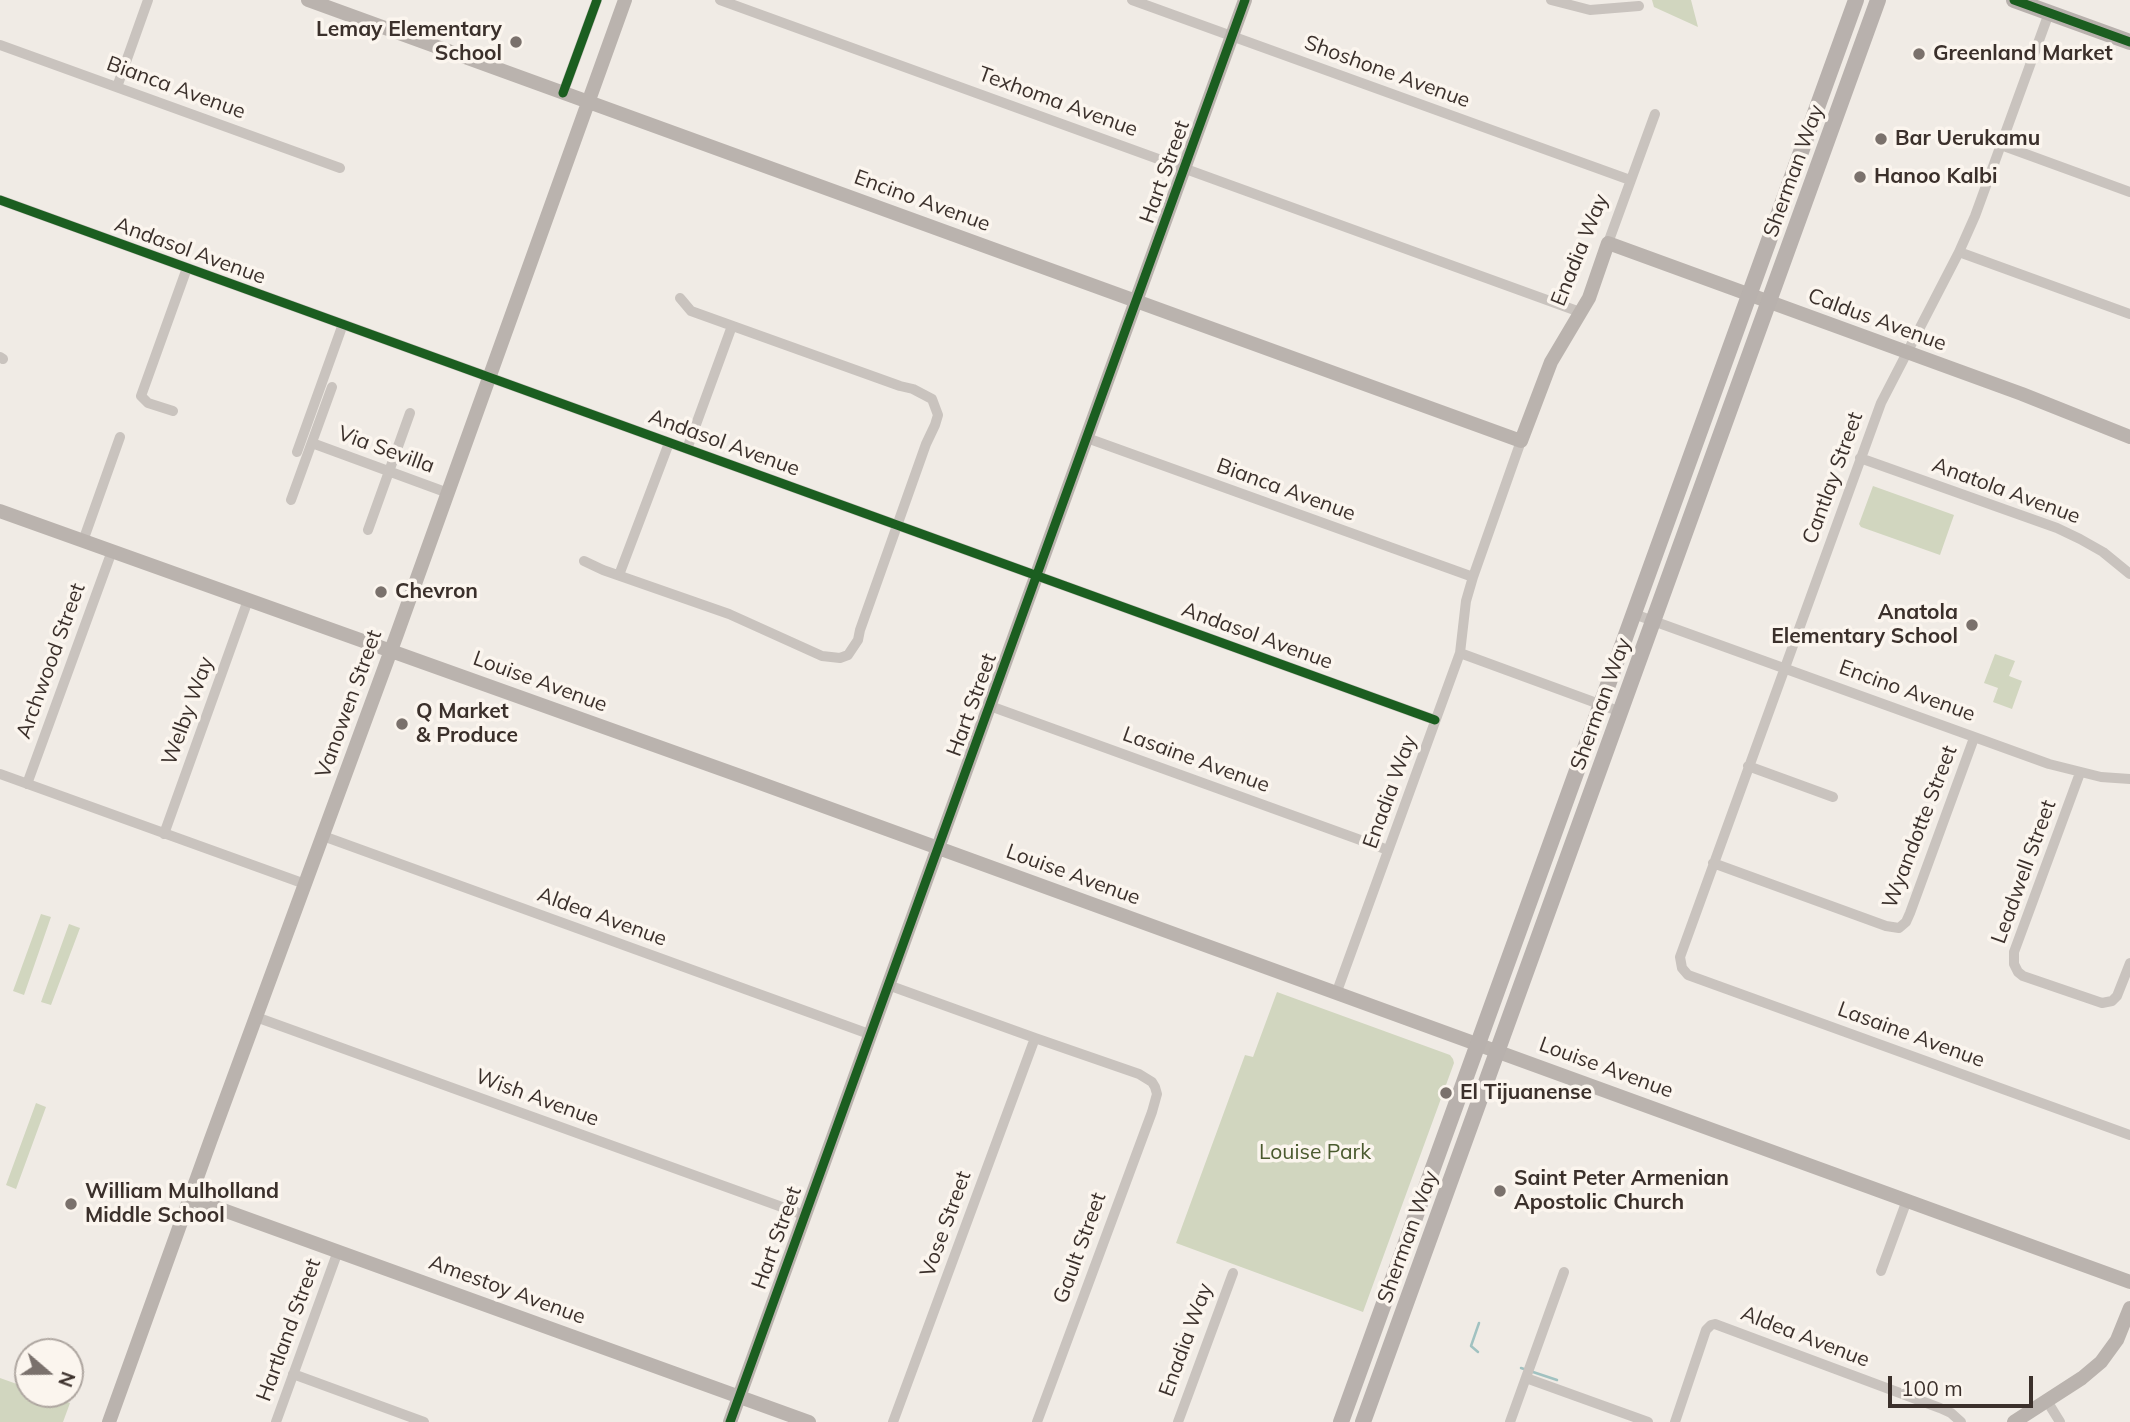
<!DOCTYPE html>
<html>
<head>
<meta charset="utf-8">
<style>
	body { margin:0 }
	#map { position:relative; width:2130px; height:1422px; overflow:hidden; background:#f0ebe5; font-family:Mulish,sans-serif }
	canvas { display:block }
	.north { position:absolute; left:14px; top:1338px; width:70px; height:70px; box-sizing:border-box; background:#fbf5ee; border:2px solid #aea6a0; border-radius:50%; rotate:110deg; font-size:19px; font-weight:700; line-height:28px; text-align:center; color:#3b302b }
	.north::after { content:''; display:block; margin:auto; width:24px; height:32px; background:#7a716c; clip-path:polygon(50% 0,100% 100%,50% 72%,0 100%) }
	.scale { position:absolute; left:1888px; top:1376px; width:145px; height:32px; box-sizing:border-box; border:4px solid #3b302b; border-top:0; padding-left:9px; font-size:21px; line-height:24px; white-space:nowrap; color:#3b302b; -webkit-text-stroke:5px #fbf5ee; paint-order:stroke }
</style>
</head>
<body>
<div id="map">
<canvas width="2130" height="1422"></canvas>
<div class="north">N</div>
<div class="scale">100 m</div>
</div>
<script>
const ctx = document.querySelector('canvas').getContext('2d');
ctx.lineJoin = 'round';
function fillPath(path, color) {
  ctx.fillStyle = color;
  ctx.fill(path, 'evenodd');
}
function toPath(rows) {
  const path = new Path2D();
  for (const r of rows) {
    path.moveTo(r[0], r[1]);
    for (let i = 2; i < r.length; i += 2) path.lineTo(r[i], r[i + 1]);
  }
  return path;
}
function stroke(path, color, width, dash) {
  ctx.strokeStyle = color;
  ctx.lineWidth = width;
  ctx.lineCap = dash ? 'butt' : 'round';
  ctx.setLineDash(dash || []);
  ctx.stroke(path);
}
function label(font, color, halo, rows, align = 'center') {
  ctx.font = font + ' Mulish,sans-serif';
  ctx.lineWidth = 7;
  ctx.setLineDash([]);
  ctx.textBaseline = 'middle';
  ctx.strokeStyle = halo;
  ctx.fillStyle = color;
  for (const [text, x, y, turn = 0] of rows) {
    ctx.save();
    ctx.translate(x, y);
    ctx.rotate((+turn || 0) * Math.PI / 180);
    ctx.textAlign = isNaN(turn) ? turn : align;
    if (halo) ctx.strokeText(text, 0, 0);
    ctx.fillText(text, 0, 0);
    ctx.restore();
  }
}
fillPath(toPath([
	[1652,0,1691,0,1698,27,1654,7],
	[1873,486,1954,515,1940,555,1861,527,1859,524],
	[1995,654,2015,661,2009,676,2022,681,2012,709,1993,702,1998,688,1984,683],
	[41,914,51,917,24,995,13,991],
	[69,924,80,928,51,1005,41,1002],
	[1277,992,1450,1055,1453,1059,1454,1063,1363,1312,1176,1243,1245,1055,1253,1057],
	[36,1103,46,1107,16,1189,6,1185],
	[0,1378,28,1388,28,1394,44,1394,70,1403,63,1422,0,1422]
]), '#d1d6bf');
stroke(toPath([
	[1478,1352,1471,1346,1479,1323],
	[1521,1368,1557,1380]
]), '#a1c2c1', 2.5);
stroke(toPath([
	[720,0,1580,312],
	[1132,0,1630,180],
	[1551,0,1590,10,1639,6],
	[2049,13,1975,216,1959,252,1881,403,1680,957,1682,968,1688,975,2130,1135],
	[0,45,340,168],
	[117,87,148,0],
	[563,93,597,0],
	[2001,145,2130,192],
	[0,200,1435,720],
	[1608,243,1655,114],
	[1959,252,2130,314],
	[0,357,3,359],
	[173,411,148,403,141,396,187,268],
	[1087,438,1473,577],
	[312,443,448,493],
	[687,449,732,326],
	[297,452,343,324],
	[1860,458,2057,528,2080,539,2103,552,2130,574],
	[291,500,332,387],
	[368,530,410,413],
	[83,541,120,437],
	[584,561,603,570,729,614,822,656,840,658,848,655,858,640,860,630,926,444,935,425,938,415,932,399,913,389,900,386,691,311,680,298],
	[619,575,669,443],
	[1634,614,2049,764,2101,777,2130,779],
	[1460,653,1621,712],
	[990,706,1388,850],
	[1748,766,1833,797],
	[2080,773,2014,952,2014,964,2018,972,2023,976,2102,1003,2112,1001,2117,996,2130,963],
	[0,774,305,884],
	[27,784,112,551],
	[164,834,248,600],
	[323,836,869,1034],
	[1713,863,1886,926,1899,928,1906,922,1910,913,1974,738],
	[888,985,1035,1038,1139,1074,1152,1082,1155,1087,1157,1094,1152,1112,1037,1422],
	[1336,994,1460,653,1466,601,1473,577,1521,441],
	[256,1017,804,1215],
	[1881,1271,1907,1200],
	[293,1374,424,1422],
	[1526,1378,1648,1422],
	[2047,1401,2060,1422],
	[276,1422,338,1251],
	[893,1422,1035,1038],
	[1178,1422,1233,1273],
	[1510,1422,1564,1272],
	[1675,1422,1706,1330,1711,1325,1715,1324,1940,1408,1951,1413,1961,1422]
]), '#c9c3be', 10);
stroke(toPath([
	[308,0,1521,441,1551,362,1589,298,1608,243,2022,394,2130,437],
	[0,511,746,778,2130,1282],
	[190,1198,809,1422],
	[109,1422,211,1139,397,634,625,0],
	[730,1422,1245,0],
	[2014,1422,2082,1378,2101,1362,2117,1340,2130,1308]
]), '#bab3ae', 14);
stroke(toPath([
	[2014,0,2130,42],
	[1341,1422,1856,0],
	[1363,1422,1878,0]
]), '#b8b1ad', 16);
stroke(toPath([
	[2014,0,2130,42],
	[563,93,597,0],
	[0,200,1435,720],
	[730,1422,1245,0]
]), '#1b5e20', 9);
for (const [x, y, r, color] of [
	[516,42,7,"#7a716c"],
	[1919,54,7,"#7a716c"],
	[1881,139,7,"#7a716c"],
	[1860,177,7,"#7a716c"],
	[381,592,7,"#7a716c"],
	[1972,625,7,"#7a716c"],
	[402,724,7,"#7a716c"],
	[1446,1093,7,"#7a716c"],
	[1500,1191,7,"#7a716c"],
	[71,1204,7,"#7a716c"]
]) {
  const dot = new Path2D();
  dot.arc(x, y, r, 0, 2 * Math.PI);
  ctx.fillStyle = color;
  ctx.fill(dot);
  stroke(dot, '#fbf5ee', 2.5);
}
label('bold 21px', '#3b302b', '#fbf5ee', [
	["Lemay Elementary",502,30,"right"],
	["School",502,54,"right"],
	["Greenland Market",1933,54],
	["Bar Uerukamu",1895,139],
	["Hanoo Kalbi",1874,177],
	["Chevron",395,592],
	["Anatola",1958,613,"right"],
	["Elementary School",1958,637,"right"],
	["Q Market",416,712],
	["& Produce",416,736],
	["El Tijuanense",1460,1093],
	["Saint Peter Armenian",1514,1179],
	["Apostolic Church",1514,1203],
	["William Mulholland",85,1192],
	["Middle School",85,1216]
], 'left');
label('21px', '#3b302b', '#fbf5ee', [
	["Shoshone Avenue",1387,72,20],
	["Bianca Avenue",176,88,20],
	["Texhoma Avenue",1058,102,20],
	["Sherman Way",1794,171,-70],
	["Hart Street",1165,172,-70],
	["Encino Avenue",922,201,20],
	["Enadia Way",1580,250,-68],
	["Andasol Avenue",190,251,20],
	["Caldus Avenue",1877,320,20],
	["Andasol Avenue",724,443,20],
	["Via Sevilla",386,450,20],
	["Cantlay Street",1833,478,-70],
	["Bianca Avenue",1286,490,20],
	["Anatola Avenue",2006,491,20],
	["Andasol Avenue",1257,636,20],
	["Archwood Street",51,661,-70],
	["Louise Avenue",540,682,20],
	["Encino Avenue",1907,691,20],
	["Vanowen Street",349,704,-70],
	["Sherman Way",1601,704,-70],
	["Hart Street",972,705,-70],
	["Welby Way",188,711,-70],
	["Lasaine Avenue",1196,760,20],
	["Enadia Way",1390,792,-70],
	["Wyandotte Street",1920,827,-69],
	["Leadwell Street",2024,872,-70],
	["Louise Avenue",1073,875,20],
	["Aldea Avenue",602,917,20],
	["Lasaine Avenue",1911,1035,20],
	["Louise Avenue",1606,1068,20],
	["Wish Avenue",537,1098,20],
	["Vose Street",946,1224,-70],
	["Sherman Way",1408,1237,-70],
	["Hart Street",777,1238,-70],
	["Gault Street",1080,1248,-70],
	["Amestoy Avenue",507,1290,20],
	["Hartland Street",289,1330,-70],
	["Aldea Avenue",1805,1337,21],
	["Enadia Way",1186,1340,-70]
]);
label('21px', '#4a5a2e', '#fbf5ee', [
	["Louise Park",1315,1153]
]);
</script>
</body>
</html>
